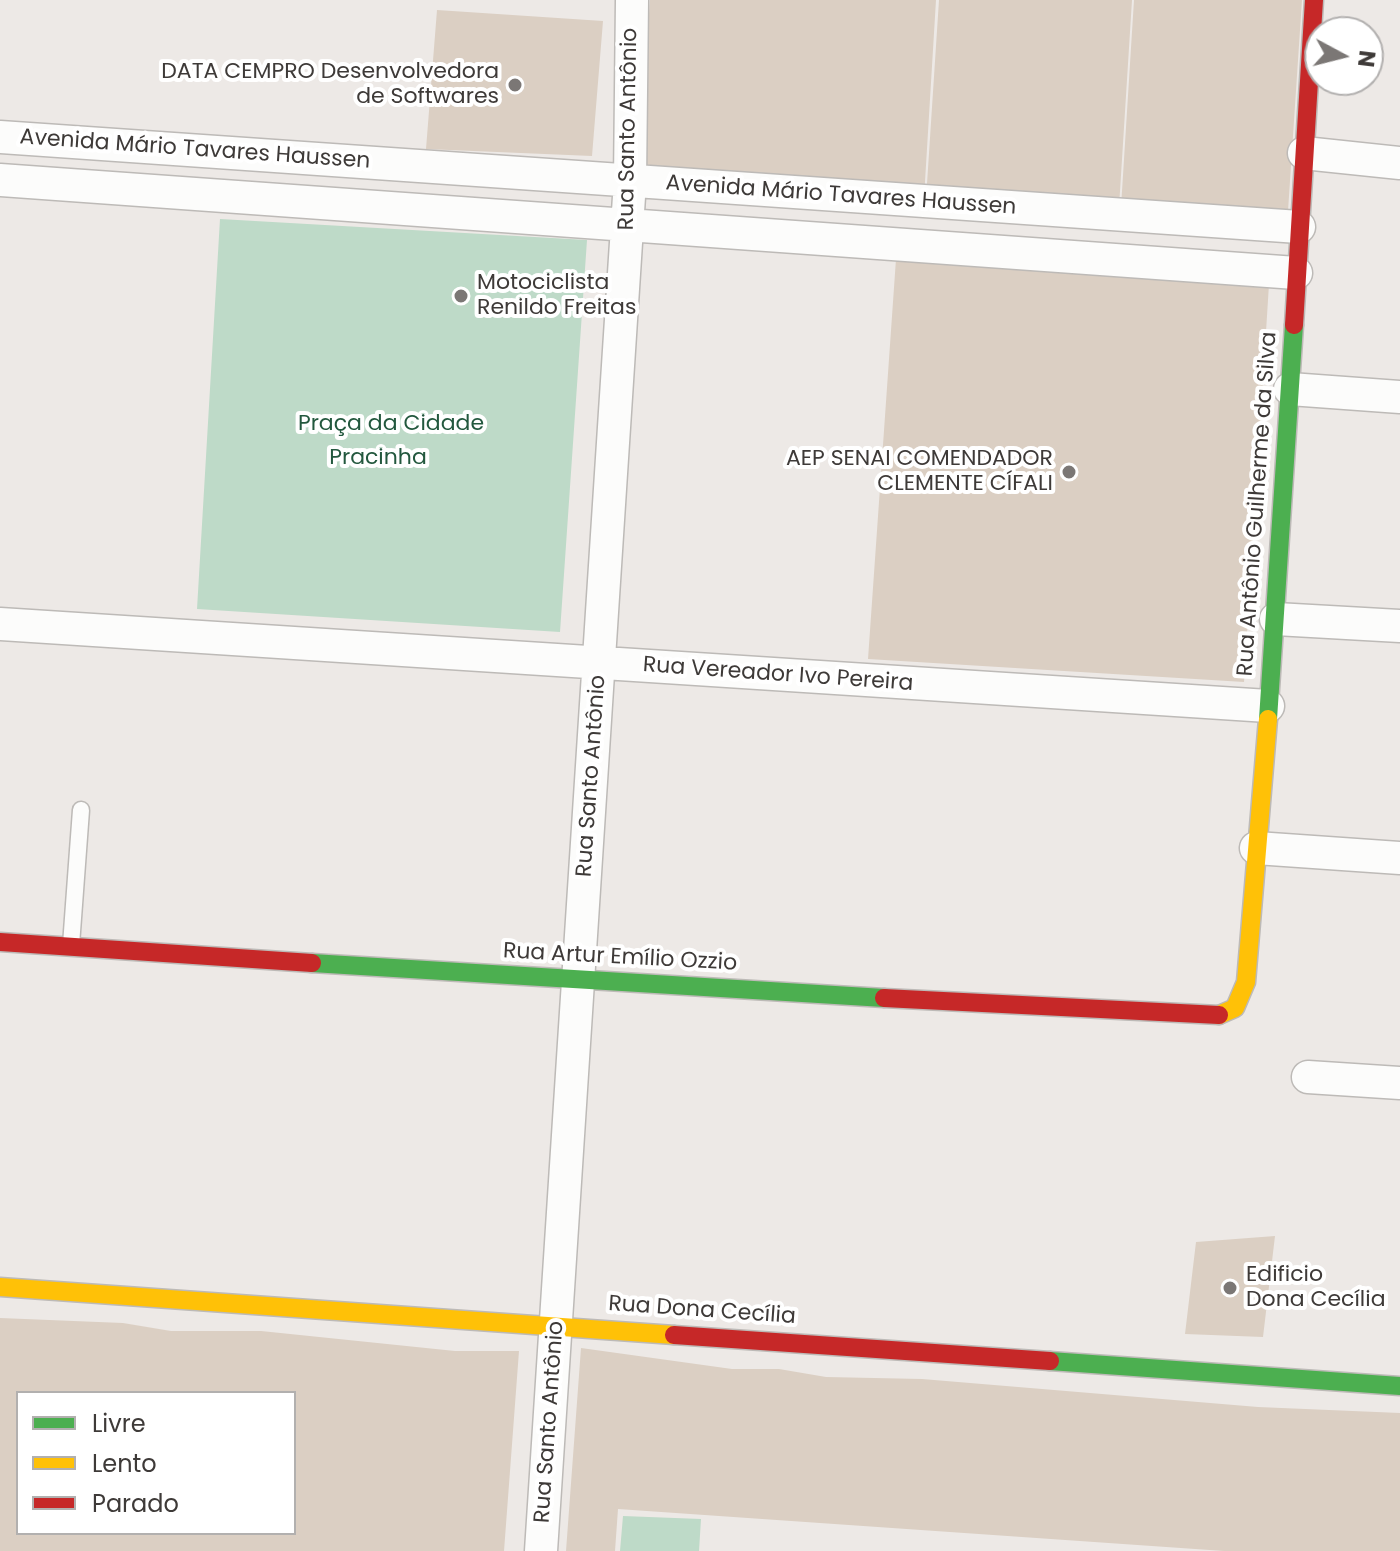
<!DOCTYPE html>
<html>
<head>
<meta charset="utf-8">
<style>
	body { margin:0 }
	#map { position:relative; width:1400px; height:1551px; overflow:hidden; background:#ede9e6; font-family:Poppins,sans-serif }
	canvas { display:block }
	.legend { position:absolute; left:16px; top:1391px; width:280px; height:144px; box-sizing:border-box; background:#fff; border:2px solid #b2b0af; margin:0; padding:10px 14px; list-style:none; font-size:24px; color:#3e3a38 }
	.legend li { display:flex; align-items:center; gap:16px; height:40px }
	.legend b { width:40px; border:2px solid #b2b0af }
	.north { position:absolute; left:1304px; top:16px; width:80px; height:80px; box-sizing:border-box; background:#fff; border:2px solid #b2b0af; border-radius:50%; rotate:97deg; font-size:22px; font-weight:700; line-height:32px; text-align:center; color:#3e3a38 }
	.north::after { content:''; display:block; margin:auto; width:28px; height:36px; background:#7b7775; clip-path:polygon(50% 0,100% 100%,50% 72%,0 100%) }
</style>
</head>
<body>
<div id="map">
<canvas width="1400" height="1551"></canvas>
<ul class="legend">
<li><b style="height:10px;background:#4caf50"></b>Livre</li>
<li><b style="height:10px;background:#ffc107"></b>Lento</li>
<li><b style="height:10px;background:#c62828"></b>Parado</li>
</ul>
<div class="north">N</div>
</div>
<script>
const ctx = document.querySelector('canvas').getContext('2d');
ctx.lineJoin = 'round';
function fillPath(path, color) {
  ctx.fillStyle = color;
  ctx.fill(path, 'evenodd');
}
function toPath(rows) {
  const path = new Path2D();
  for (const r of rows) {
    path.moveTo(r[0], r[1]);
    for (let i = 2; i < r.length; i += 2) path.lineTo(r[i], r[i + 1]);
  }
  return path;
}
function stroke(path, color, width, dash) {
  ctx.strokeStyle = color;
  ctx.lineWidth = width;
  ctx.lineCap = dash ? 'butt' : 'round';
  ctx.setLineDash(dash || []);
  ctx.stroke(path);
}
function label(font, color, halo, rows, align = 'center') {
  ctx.font = font + ' Poppins,sans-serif';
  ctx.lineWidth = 8;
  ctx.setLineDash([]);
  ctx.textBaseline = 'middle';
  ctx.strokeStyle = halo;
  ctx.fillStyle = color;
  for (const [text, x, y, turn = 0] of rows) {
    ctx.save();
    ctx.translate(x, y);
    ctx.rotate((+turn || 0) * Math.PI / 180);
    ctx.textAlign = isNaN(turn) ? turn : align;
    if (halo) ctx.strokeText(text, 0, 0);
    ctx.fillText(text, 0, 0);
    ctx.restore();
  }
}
fillPath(toPath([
	[220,219,587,240,560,632,197,609],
	[623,1516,701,1519,699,1551,620,1551]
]), '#bedac8');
fillPath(toPath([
	[650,0,936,0,924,198,637,174],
	[939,0,1132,0,1119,207,926,199],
	[1134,0,1302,0,1288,211,1121,207],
	[437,10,603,21,592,156,426,149],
	[896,259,1269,284,1244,682,868,659],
	[1275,1236,1263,1337,1185,1334,1196,1242],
	[0,1318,123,1323,171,1331,261,1331,455,1351,519,1351,504,1551,0,1551],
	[18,1393,294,1393,294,1533,18,1533],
	[581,1348,732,1369,779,1369,826,1377,922,1379,1258,1407,1400,1413,1400,1551,1224,1551,618,1509,615,1551,566,1551]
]), '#dbcfc3');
const lane = toPath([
	[71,945,81,810]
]);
const street = toPath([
	[0,137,1299,227],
	[1304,153,1400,163],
	[0,180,1296,273],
	[1290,389,1400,397],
	[1276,619,1400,626],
	[0,624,1268,706],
	[1256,848,1400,858],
	[1308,1077,1400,1083],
	[541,1551,630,181,632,0]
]);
const fast = toPath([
	[1268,719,1294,325],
	[312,963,884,998],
	[1050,1361,1400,1386]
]);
const slow = toPath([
	[1219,1015,1235,1008,1246,982,1268,719],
	[0,1287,674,1335]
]);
const jam = toPath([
	[1294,325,1314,0],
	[0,942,312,963],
	[884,998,1219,1015],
	[674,1335,1050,1361]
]);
stroke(lane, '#bdbab7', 19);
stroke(street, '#bdbab7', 35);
stroke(fast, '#bdbab7', 21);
stroke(slow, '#bdbab7', 21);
stroke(jam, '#bdbab7', 21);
stroke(lane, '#fcfcfb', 16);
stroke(street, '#fcfcfb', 32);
stroke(fast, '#4caf50', 18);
stroke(slow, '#ffc107', 18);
stroke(jam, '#c62828', 18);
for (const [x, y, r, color] of [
	[515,85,8,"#7b7775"],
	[461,296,8,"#7b7775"],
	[1069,472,8,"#7b7775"],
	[1230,1288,8,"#7b7775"]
]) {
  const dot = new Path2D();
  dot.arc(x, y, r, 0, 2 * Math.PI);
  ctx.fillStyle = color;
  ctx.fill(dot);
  stroke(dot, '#fff', 3);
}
label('22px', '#3e3a38', '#fff', [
	["DATA CEMPRO Desenvolvedora",499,72],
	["de Softwares",499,97],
	["Motociclista",477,283,"left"],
	["Renildo Freitas",477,308,"left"],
	["AEP SENAI COMENDADOR",1053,459],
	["CLEMENTE CÍFALI",1053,484],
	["Edificio",1246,1275,"left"],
	["Dona Cecília",1246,1300,"left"]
], 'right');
label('22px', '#3e3a38', '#fff', [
	["Rua Santo Antônio",629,129,-89],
	["Avenida Mário Tavares Haussen",195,150,4],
	["Avenida Mário Tavares Haussen",841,196,4],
	["Rua Antônio Guilherme da Silva",1258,504,-86],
	["Rua Vereador Ivo Pereira",778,675,4],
	["Rua Santo Antônio",592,776,-86],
	["Rua Artur Emílio Ozzio",620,958,3],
	["Rua Dona Cecília",702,1311,4],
	["Rua Santo Antônio",550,1422,-86]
]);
label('22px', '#23583e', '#fff', [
	["Praça da Cidade",391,424],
	["Pracinha",378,458]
]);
</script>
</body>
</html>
